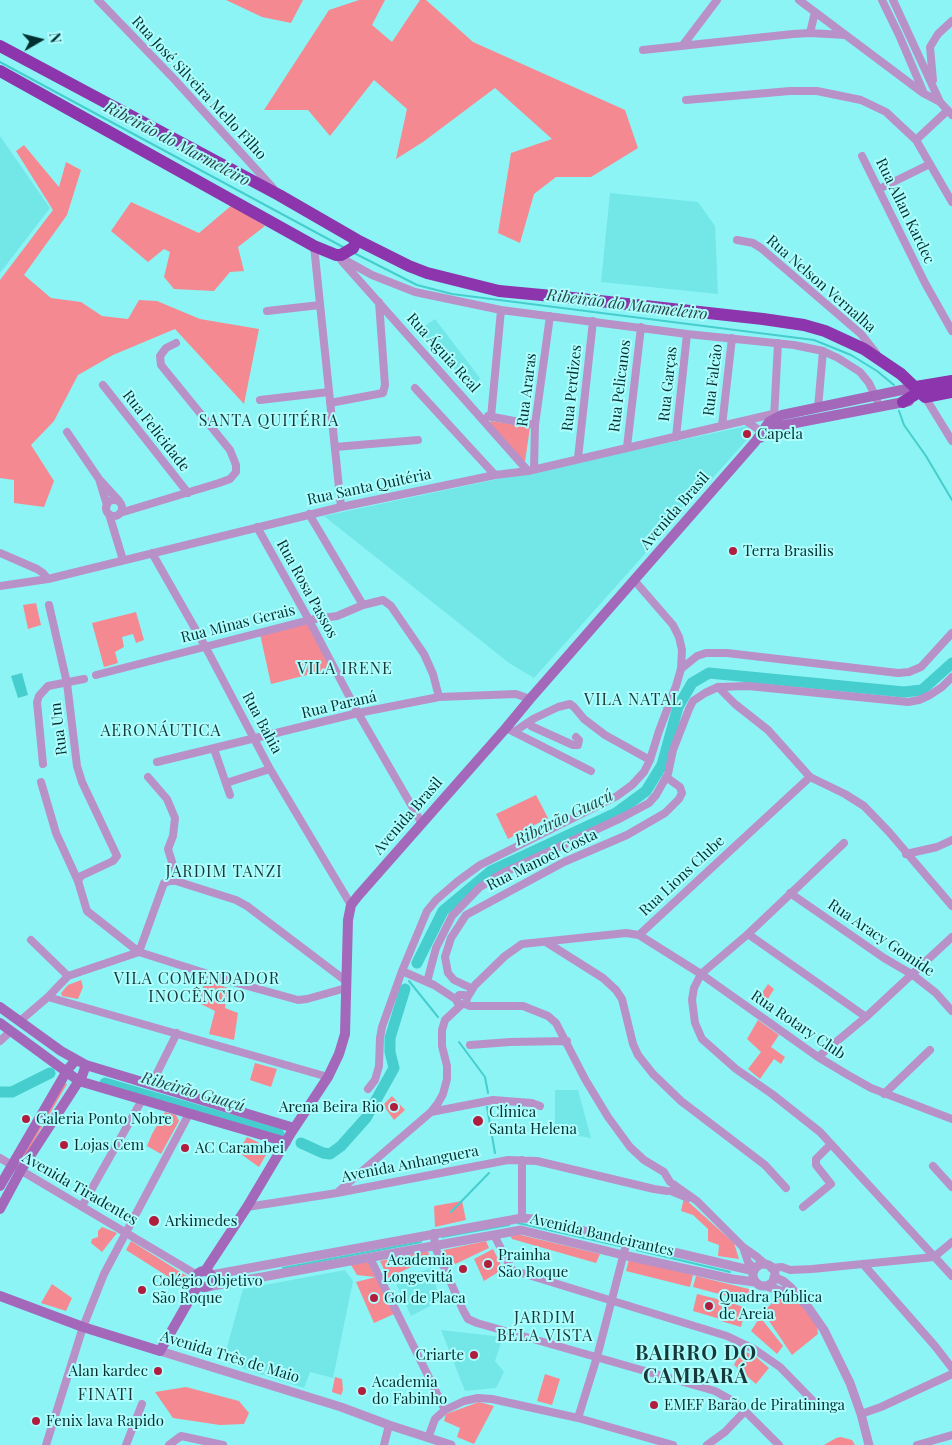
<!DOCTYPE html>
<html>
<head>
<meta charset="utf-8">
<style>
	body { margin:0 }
	#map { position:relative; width:952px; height:1445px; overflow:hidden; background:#8df4f5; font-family:"Playfair Display",serif }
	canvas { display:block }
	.north { position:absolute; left:15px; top:15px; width:50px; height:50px; -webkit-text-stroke:4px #aefefe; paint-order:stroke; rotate:82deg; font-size:14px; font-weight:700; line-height:20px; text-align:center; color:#002f30 }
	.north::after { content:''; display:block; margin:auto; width:18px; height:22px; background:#002f30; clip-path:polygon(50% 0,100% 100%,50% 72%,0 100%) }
</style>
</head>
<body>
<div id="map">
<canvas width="952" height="1445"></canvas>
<div class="north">N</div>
</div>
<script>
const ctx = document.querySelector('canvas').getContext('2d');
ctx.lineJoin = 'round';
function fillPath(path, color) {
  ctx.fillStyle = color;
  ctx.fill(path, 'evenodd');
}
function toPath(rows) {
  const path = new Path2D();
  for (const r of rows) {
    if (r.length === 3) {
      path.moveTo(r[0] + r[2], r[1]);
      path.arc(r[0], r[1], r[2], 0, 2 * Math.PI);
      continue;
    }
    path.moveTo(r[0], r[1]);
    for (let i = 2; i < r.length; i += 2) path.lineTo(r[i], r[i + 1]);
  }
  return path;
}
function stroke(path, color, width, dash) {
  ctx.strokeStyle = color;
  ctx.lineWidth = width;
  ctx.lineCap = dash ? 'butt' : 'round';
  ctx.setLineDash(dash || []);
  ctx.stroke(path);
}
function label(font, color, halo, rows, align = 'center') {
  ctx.font = font + ' "Playfair Display",serif';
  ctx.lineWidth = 4;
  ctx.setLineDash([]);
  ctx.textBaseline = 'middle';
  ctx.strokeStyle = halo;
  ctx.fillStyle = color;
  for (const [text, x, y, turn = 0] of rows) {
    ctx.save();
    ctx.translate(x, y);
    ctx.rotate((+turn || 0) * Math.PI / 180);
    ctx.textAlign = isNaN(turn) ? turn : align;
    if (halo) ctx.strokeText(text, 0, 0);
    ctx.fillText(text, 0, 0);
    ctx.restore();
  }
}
fillPath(toPath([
	[0,136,50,208,0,273],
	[610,193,698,202,715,226,718,294,601,282],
	[435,319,480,378,473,389,419,330],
	[747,426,752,434,534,678,509,663,324,516],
	[555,1090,578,1090,591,1138,555,1132],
	[431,1268,440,1301,411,1316,395,1281],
	[345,1270,353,1281,333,1378,310,1372,304,1388,223,1362,243,1289],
	[441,1330,503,1337,495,1361,504,1372,496,1388,465,1391]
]), '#73e7e8');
fillPath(toPath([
	[226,0,303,0,291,23,262,17],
	[359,0,385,0,372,25,392,42,420,0,426,0,473,42,625,110,638,148,591,177,556,177,534,194,520,243,498,233,511,153,552,139,495,88,423,142,396,159,407,109,374,80,330,136,308,110,264,110,329,10],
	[24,145,59,187,66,162,81,170,67,215,24,275,51,298,81,302,102,316,128,319,139,300,157,301,200,319,259,329,244,404,175,329,113,355,78,375,54,421,31,445,54,481,44,507,14,503,14,480,0,478,0,280,53,210,16,151],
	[131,202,199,233,232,205,265,226,238,247,244,271,230,272,214,291,174,289,164,277,170,252,164,249,148,262,111,231],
	[491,421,530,427,525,462,489,424],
	[36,603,41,625,28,629,23,605],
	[136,612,144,640,136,643,133,634,122,637,124,647,115,652,118,663,104,667,92,623],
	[307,623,331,669,271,684,260,634],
	[536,795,548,818,508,839,496,814],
	[81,980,83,987,78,999,62,996,61,993,68,985],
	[205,980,228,988,225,1008,238,1013,234,1040,209,1034,215,1011,199,1003],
	[768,984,774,989,763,1007,756,1002],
	[758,1020,779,1035,771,1047,785,1057,781,1064,774,1059,760,1079,748,1069,761,1052,747,1039],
	[255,1063,277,1069,271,1087,250,1080],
	[64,1083,67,1084,25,1156,22,1154],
	[392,1096,405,1110,394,1120,383,1105],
	[165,1112,176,1115,179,1121,161,1154,147,1146,152,1134],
	[247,1137,270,1148,259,1167,238,1152],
	[684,1198,734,1243,739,1259,718,1256,719,1245,708,1241,708,1229,693,1215,681,1211],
	[462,1201,466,1220,435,1227,434,1206],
	[102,1227,117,1233,102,1252,91,1243,92,1239,98,1237,98,1231],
	[510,1235,521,1235,600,1254,596,1263,512,1239],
	[131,1241,190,1278,186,1288,126,1250],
	[486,1241,489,1248,449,1267,444,1250],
	[493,1249,503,1269,484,1281,474,1259],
	[428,1251,430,1258,388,1278,380,1261],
	[629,1259,693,1275,690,1287,626,1271],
	[368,1262,375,1277,357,1275,351,1265],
	[696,1276,753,1290,749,1302,693,1287],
	[376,1277,394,1314,374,1323,356,1282],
	[52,1284,72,1298,66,1311,41,1303],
	[697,1294,725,1301,720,1319,693,1311],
	[779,1296,806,1307,817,1327,818,1334,792,1355,763,1312],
	[726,1301,746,1308,741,1327,721,1321],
	[760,1317,783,1346,777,1354,751,1331],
	[741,1350,755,1356,769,1368,756,1384,734,1365],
	[545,1374,560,1379,552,1405,537,1401],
	[335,1377,342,1379,343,1390,341,1395,332,1392],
	[186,1387,239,1401,249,1413,244,1424,220,1425,173,1418,155,1392],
	[479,1402,494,1406,474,1444,457,1437,460,1428,444,1421,446,1414],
	[841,1437,852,1440,855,1445,824,1445,836,1438]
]), '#f58991');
fillPath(toPath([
	[22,673,28,695,18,698,11,676]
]), '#46cdce');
stroke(toPath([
	[0,62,343,247],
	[354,253,417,285,452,294,814,340,851,355,877,371,894,385],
	[899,411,904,425,926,456,952,500],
	[409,981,438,1017],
	[459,1042,485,1077,488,1093],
	[487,1107,495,1153],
	[451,1212,489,1173],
	[518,1223,620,1246],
	[442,1237,509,1225],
	[637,1250,730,1272],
	[283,1268,421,1242]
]), '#46cdce', 2);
stroke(toPath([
	[417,963,443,911,491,871,616,813,646,791,662,765,678,707,692,683,709,673,904,692,922,690,952,663],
	[105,1083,279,1134],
	[0,1092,12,1092,50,1073],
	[301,1143,323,1153,330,1154,341,1146,366,1118,394,1068,390,1052,390,1038,405,989]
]), '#46cdce', 11);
stroke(toPath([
	[98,0,175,80,273,188],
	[799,0,923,93,940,102],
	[882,0,899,35,923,91],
	[893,0,940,102,952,115],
	[810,33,815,12],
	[683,45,717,0],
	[643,50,793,34,810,33,845,35],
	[933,80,930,47,938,34,952,21],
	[686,100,790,91,817,91,861,100,886,112,916,140,952,202],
	[916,140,947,111],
	[862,156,925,283,952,331],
	[879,189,930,164],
	[737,240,753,243,761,248,861,334,876,353],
	[314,246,341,507],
	[336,255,372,275,415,292,501,310,687,334,794,345,823,351,838,358,860,372,869,383,877,400],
	[341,260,528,471],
	[267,311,320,305],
	[103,385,188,493],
	[415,388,495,475],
	[925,397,952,441],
	[260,400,329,392],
	[330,403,383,393,385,385,379,302],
	[818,408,823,351],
	[488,416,535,425],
	[491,417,501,310],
	[774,418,778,343],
	[746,421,765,434],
	[722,426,732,338],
	[67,432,99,479,119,501],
	[676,437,687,334],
	[335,447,418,440],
	[627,447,641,327],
	[578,458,593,321],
	[534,469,535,425,550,316],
	[99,479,107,505],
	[114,508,8],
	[120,513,219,483,230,479,236,472,236,465,230,450,161,365,160,356,166,348,176,343],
	[109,514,123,560],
	[309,514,363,605],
	[257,527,309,620,358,713,421,822],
	[0,553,37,569,43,573,48,579],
	[152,553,205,646,270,769,351,905],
	[0,586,48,579,341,507,495,475,528,471,773,414],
	[49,605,67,683,77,766,82,782,117,856,113,861,81,876,78,881],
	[681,669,697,656,706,653,727,653,898,673,909,672,921,667,952,633],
	[96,675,309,620,337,616,363,605,383,600,391,606,424,654,433,674,439,697],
	[718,687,735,704,768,730,810,777,845,794,864,806,889,832,952,906],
	[528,723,531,726,573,745,578,745,579,740,576,737],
	[510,730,591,771],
	[514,732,533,719,558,707,570,704,574,707,584,719,605,735,650,760],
	[214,749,230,795],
	[157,762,358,713,439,697,516,694,530,699],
	[43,764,37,702,39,696,48,686,84,679],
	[148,777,167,799,175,818,173,836,168,849,178,881],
	[41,782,56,833,78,881,87,911,139,952,233,982,298,1000,307,999,346,988],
	[226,783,270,769],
	[844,843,748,934,701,974,694,988,692,1000,695,1023,702,1039,736,1069,772,1094,820,1132,952,1276],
	[906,854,937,847,952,840],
	[790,893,884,958,913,975,936,993,952,1011],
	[748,934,866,1017],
	[639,935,810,777],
	[31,940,68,976],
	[546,942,603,978,616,990,622,999,633,1044,638,1055,653,1074,681,1101,765,1165,786,1188],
	[139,952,164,883,170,881,176,881,236,900,247,906,346,981],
	[402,971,434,985,457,1000],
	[427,982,436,948,452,916,480,887,503,873,621,818,649,803,656,795,668,774,673,750,689,709,693,701,705,693,718,687,748,686,908,702,919,700,930,695,942,687,952,677],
	[469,987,454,980,448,973,445,957,451,938,466,915,564,862,627,835,665,813,679,799,682,793,680,787,666,777],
	[48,997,328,1077],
	[467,998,475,985,505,956,522,944,626,933,639,935,701,974,818,1057,848,1075,871,1088,952,1119],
	[465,1004,470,1006,523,1006,548,1016,556,1023,585,1079,608,1117,630,1147,644,1160,664,1172,670,1182],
	[20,1021,48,997,68,976,139,952],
	[0,1041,11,1031],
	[470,1045,510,1042,567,1041],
	[818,1057,866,1017,952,937],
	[151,1085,177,1033],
	[368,1089,375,1080,379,1066,380,1038,382,1027,402,971,427,911,436,900,458,881,480,865,617,796,632,785,644,772,650,760,659,731,676,686,681,669,682,650,679,637,673,625,634,580],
	[884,1094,930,1050],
	[431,1112,493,1100,532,1103,540,1106],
	[0,1158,197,1275],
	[933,1166,952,1187],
	[673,1184,697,1201,743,1247,756,1256,765,1264],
	[339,1191,431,1112,438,1103,443,1094,447,1079,447,1066,442,1046,442,1030,445,1020,461,1005,466,1003,467,998,464,995,459,995,457,998,457,1002,461,1005],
	[671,1191,688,1198],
	[82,1206,142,1100],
	[247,1207,337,1193,508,1160,537,1161,654,1189,667,1191],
	[803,1207,831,1184,816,1165,816,1159,831,1144],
	[522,1218,522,1160],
	[434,1233,435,1247,463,1310,468,1319,477,1323,715,1391,733,1401,745,1411,779,1445],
	[494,1235,512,1270,727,1336,754,1349,780,1367,816,1404],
	[743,1247,748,1262,755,1269],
	[370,1258,445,1410],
	[863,1264,935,1346,952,1368],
	[771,1268,782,1267,790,1270,812,1269,934,1257,952,1242],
	[861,1414,881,1407,952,1374],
	[578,1418,597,1357,627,1241],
	[428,1438,435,1419,445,1410,464,1401,478,1398,492,1399,578,1418,673,1445],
	[46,1445,83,1327,104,1274,189,1114],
	[126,1445,142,1404],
	[169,1445,181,1436,223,1445],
	[384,1445,389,1425],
	[707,1445,725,1432,745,1411],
	[917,1445,952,1435]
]), '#b991c9', 8);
stroke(toPath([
	[764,1275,11],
	[211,1275,522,1218,533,1219,754,1271],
	[774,1277,783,1281,791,1288,808,1307,824,1330,850,1383,861,1414,869,1445],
	[767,1286,783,1292,795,1294],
	[207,1287,521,1230,623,1255,732,1279,755,1282],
	[160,1351,341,1407,389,1425,451,1445]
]), '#b991c9', 9);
stroke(toPath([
	[760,438,771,430,785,425,909,401],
	[0,1007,61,1051,86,1065,294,1128],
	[0,1023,79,1081,286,1142],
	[0,1186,68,1069,76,1060],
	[0,1209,21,1170,82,1076,86,1065],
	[204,1279,8],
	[205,1271,247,1207,291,1133,328,1077,339,1054,345,1034,348,920,351,905,358,896,506,728,530,699,755,442,769,422,782,415,916,387],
	[0,1296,83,1327,160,1351,198,1285]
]), '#a468bb', 10);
stroke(toPath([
	[0,46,279,195,357,240,409,266,427,273,499,291,563,297,763,319,804,325,825,331,864,349,901,374,925,397,952,392],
	[0,71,314,246,336,255,341,255,353,248,357,240],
	[916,387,952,381],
	[903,402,916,394,916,387]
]), '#8d35ac', 12);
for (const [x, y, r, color] of [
	[747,434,5,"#b11d3d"],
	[733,551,5,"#b11d3d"],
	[394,1107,5,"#b11d3d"],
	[26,1119,5,"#b11d3d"],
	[478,1121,6,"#b11d3d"],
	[64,1145,5,"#b11d3d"],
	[185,1148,5,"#b11d3d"],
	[154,1221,6,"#b11d3d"],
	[488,1264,5,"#b11d3d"],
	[463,1269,5,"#b11d3d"],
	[142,1290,5,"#b11d3d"],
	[374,1298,5,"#b11d3d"],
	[709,1306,5,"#b11d3d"],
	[474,1355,5,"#b11d3d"],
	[158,1371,5,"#b11d3d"],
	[362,1391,5,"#b11d3d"],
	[654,1405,5,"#b11d3d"],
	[36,1421,5,"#b11d3d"]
]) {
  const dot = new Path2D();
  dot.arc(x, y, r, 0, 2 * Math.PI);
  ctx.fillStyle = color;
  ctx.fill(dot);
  stroke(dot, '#aefefe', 2);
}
label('15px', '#002f30', '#aefefe', [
	["Rua José Silveira Mello Filho",199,88,47],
	["Rua Allan Kardec",905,211,64],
	["Rua Nelson Vernalha",821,284,41],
	["Rua Águia Real",443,353,48],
	["Rua Falcão",713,380,-83],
	["Rua Garças",668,384,-84],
	["Rua Pelicanos",620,386,-83],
	["Rua Perdizes",572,388,-84],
	["Rua Araras",527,390,-83],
	["Rua Felicidade",156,431,52],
	["Rua Santa Quitéria",369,487,-12],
	["Avenida Brasil",675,511,-49],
	["Rua Rosa Passos",307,589,61],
	["Rua Minas Gerais",238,624,-14],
	["Rua Paraná",339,705,-13],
	["Rua Bahia",262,723,62],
	["Rua Um",59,729,-97],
	["Avenida Brasil",408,816,-49],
	["Rua Manoel Costa",542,860,-26],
	["Rua Lions Clube",682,876,-43],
	["Rua Aracy Gomide",881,938,34],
	["Rua Rotary Club",798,1025,34],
	["Avenida Anhanguera",410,1164,-11],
	["Avenida Tiradentes",80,1189,30],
	["Avenida Bandeirantes",602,1235,13],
	["Avenida Três de Maio",230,1357,17]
]);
label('15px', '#002f30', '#aefefe', [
	["Capela",757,434],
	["Terra Brasilis",743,551],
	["Arena Beira Rio",384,1107,"right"],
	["Clínica",489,1112],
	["Santa Helena",489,1129],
	["Galeria Ponto Nobre",36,1119],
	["Lojas Cem",74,1145],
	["AC Carambei",195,1148],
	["Arkimedes",165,1221],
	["Prainha",498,1255],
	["São Roque",498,1272],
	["Academia",453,1260,"right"],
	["Longevittá",453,1277,"right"],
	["Colégio Objetivo",152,1281],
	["São Roque",152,1298],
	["Quadra Pública",719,1297],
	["de Areia",719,1314],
	["Gol de Placa",384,1298],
	["Criarte",464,1355,"right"],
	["Alan kardec",148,1371,"right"],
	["Academia",372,1382],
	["do Fabinho",372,1399],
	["EMEF Barão de Piratininga",664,1405],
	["Fenix lava Rapido",46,1421]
], 'left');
label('italic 16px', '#294646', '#aefefe', [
	["Ribeirão do Marmeleiro",177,144,28],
	["Ribeirão do Marmeleiro",627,305,7],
	["Ribeirão Guaçú",564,818,-26],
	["Ribeirão Guaçú",193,1092,16]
]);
ctx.letterSpacing = '1px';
label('16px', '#173838', '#aefefe', [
	["SANTA QUITÉRIA",269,421],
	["VILA IRENE",345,669],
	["VILA NATAL",633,700],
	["AERONÁUTICA",161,731],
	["JARDIM TANZI",224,872],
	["VILA COMENDADOR",197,979],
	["INOCÊNCIO",197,997],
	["JARDIM",545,1318],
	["BELA VISTA",545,1336],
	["FINATI",106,1395]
]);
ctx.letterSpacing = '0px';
ctx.letterSpacing = '1px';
label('bold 20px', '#173838', '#aefefe', [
	["BAIRRO DO",696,1354],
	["CAMBARÁ",696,1377]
]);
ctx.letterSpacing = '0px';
</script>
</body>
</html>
